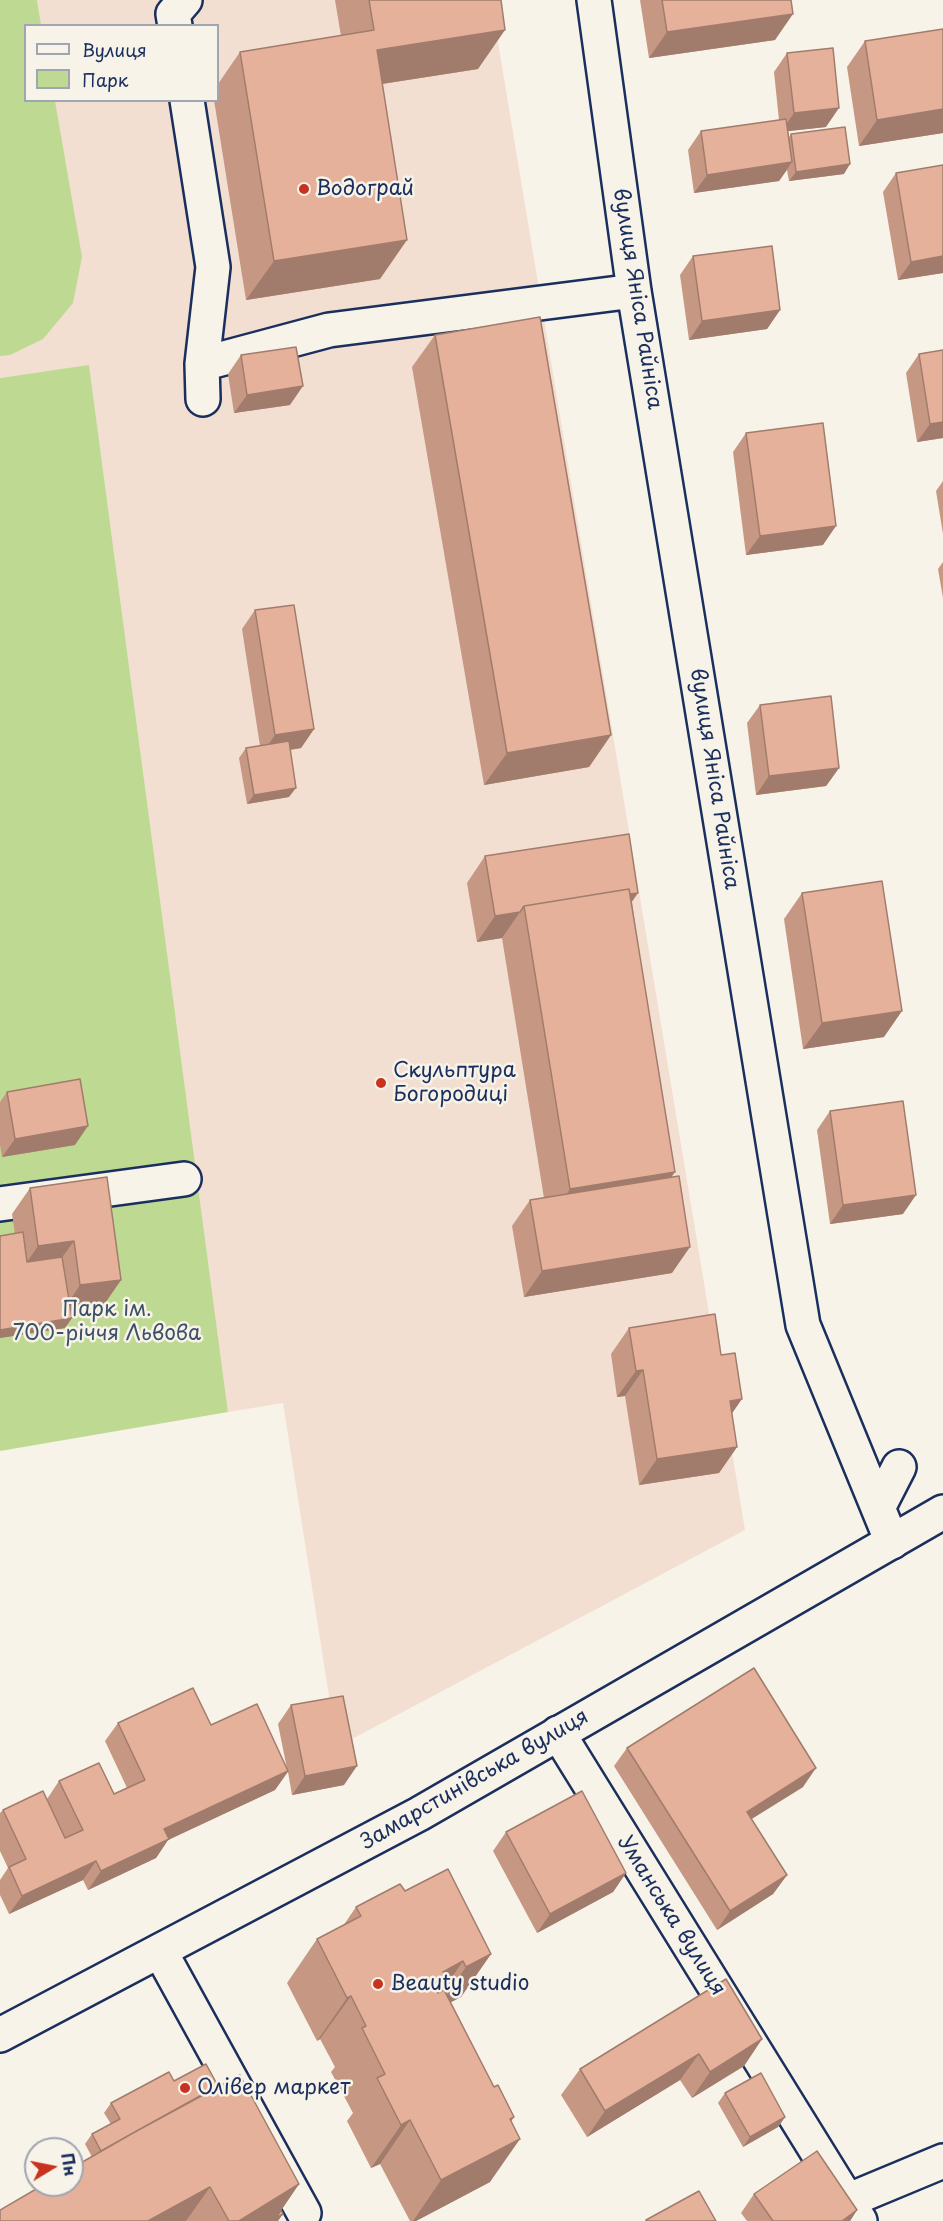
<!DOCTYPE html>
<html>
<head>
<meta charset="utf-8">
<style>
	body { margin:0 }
	#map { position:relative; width:943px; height:2221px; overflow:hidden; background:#f7f3e8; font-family:"Playpen Sans",sans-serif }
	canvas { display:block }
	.legend { position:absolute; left:24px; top:24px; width:195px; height:78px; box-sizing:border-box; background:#f7f3e8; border:2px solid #9fa5b1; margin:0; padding:8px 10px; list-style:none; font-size:18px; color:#1b2f5e }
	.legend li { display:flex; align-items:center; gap:12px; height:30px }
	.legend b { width:30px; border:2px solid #9fa5b1 }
	.north { position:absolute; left:24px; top:2137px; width:60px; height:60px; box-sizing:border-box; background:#f7f3e8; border:2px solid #9fa5b1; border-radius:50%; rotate:80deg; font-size:16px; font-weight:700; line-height:24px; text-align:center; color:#1b2f5e }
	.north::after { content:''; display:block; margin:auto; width:21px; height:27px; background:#c8321e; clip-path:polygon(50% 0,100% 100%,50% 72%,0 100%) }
</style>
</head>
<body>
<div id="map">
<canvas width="943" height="2221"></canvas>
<ul class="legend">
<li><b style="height:8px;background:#f7f3e8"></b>Вулиця</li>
<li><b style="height:16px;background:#beda92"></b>Парк</li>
</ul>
<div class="north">Пн</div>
</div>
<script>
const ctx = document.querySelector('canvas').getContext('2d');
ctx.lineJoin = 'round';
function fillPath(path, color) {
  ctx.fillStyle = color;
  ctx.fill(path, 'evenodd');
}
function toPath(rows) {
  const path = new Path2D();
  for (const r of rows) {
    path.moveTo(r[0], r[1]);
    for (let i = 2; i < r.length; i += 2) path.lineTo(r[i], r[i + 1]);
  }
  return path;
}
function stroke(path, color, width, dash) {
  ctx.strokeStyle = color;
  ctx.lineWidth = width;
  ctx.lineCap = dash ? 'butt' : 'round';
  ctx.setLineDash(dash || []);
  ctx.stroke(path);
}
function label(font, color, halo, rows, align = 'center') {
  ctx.font = font + ' "Playpen Sans",sans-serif';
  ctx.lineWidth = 5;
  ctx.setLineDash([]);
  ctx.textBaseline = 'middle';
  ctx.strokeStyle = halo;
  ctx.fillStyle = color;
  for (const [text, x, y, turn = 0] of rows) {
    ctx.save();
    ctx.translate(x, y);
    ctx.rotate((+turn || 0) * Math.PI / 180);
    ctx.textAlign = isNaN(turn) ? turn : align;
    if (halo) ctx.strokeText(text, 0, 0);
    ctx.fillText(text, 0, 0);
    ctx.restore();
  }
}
fillPath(toPath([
	[0,0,491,0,745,1530,337,1747,283,1403,228,1412,89,366,0,378],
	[26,26,218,26,218,100,26,100]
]), '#f2dfd1');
fillPath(toPath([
	[0,0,37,0,41,25,26,26,26,100,55,101,82,257,73,303,43,339,10,355,0,356],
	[89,365,228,1412,0,1451,0,378]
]), '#beda92');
const minor = toPath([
	[594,0,634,291,803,1325,892,1542],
	[175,26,173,14,185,0],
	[187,100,213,267,202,364,203,399],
	[202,364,329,330,634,291],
	[0,1204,184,1179],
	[878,1508,899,1467],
	[558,1733,860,2221],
	[160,1951,304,2213],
	[847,2201,943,2161]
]);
const major = toPath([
	[0,2035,419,1814,943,1512]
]);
stroke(minor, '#1b2f5e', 38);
stroke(major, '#1b2f5e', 38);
stroke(minor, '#f7f3e8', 33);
stroke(major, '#f7f3e8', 33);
fillPath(toPath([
	[335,0,501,0,478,69,382,84,380,279,246,300,214,100,218,100,218,84,240,52,341,36],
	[640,0,791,0,775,40,649,58],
	[943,29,943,133,859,146,847,67,865,41],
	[787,53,826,127,788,131,789,137,791,134,844,174,789,181,787,170,779,181,694,193,688,150,701,131,779,120,774,72],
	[896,173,943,273,898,280,883,192],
	[693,256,780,310,767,329,689,340,680,275],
	[435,335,611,735,589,767,484,785,412,367],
	[943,350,943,438,917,442,906,373,919,354],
	[241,355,290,405,234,413,228,374],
	[746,433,823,545,746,555,733,452],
	[943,481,943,534,936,491],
	[943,562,943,598,938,569],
	[255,610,314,729,301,748,290,750,289,797,247,804,239,758,246,748,260,746,242,629],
	[760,705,839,768,826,786,756,795,747,723],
	[485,856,632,902,671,1177,672,1273,524,1297,512,1226,530,1200,544,1198,502,938,477,942,467,883],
	[802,893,884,1037,803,1049,784,919],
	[7,1092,75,1145,2,1157,0,1145,0,1102],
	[830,1111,903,1214,830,1224,817,1130],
	[30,1188,121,1280,103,1306,71,1310,72,1318,65,1328,0,1338,0,1236,15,1234,12,1214],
	[629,1328,721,1355,737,1447,719,1473,639,1485,625,1396,617,1397,611,1354],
	[291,1705,344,1785,292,1795,288,1772,275,1790,168,1840,156,1858,88,1890,83,1880,9,1914,0,1895,0,1880,8,1868,0,1851,0,1813,3,1810,47,1799,59,1781,114,1794,127,1788,105,1741,118,1723,211,1725,287,1769,278,1724],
	[627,1748,803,1787,751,1819,787,1875,773,1894,717,1930,614,1766],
	[506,1832,626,1873,613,1892,537,1933,493,1851],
	[405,1891,491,1954,461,1997,451,2002,494,2087,514,2117,511,2121,490,2182,416,2221,410,2221,380,2164,371,2168,347,2121,353,2113,331,2072,335,2067,320,2039,317,2041,287,1983,317,1939,343,1926,356,1907],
	[762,2039,744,2066,692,2098,680,2080,587,2137,561,2095,580,2069],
	[174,2081,218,2086,299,2184,281,2210,278,2221,0,2221,92,2157,85,2144,92,2134,111,2124,104,2113,111,2103],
	[725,2093,785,2117,778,2127,743,2147,718,2103],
	[754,2194,857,2210,850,2221,747,2221,741,2213]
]), '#c69884');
fillPath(toPath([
	[793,14,775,40,649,58,667,32],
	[505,30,478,69,349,89,377,50],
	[839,108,826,127,781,132,794,113],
	[943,109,943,133,859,146,877,120],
	[792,162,779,181,694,193,707,175],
	[850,164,844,174,789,181,796,172],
	[407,240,380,279,246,300,274,261],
	[943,256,943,273,898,280,911,262],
	[780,310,767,329,689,340,702,321],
	[303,386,290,405,234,413,247,395],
	[943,422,943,438,917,442,930,424],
	[836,526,823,545,746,555,760,536],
	[314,729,301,748,262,754,275,735],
	[611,735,589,767,484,785,507,753],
	[839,768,826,786,756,795,769,776],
	[296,788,289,797,247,804,254,795],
	[638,893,620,919,525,911],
	[520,912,502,938,477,942,495,916],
	[902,1011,884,1037,803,1049,822,1023],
	[88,1126,75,1145,2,1157,15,1139],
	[675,1172,652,1204,548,1221,570,1189],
	[916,1195,903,1214,830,1224,843,1205],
	[74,1241,55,1267,20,1272,38,1246],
	[690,1247,672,1273,524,1297,542,1271],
	[121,1280,103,1306,62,1312,80,1285],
	[72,1318,65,1328,0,1338,0,1330],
	[643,1370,625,1396,617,1397,636,1371],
	[742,1399,724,1425,730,1401],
	[737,1447,719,1473,639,1485,657,1459],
	[357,1766,344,1785,292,1795,305,1776],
	[816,1768,803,1787,734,1830,747,1812],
	[288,1771,275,1790,168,1840,156,1858,88,1890,101,1871,164,1829],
	[96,1861,83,1880,9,1914,22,1896],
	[626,1873,613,1892,537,1933,550,1914],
	[787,1875,773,1894,717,1930,730,1911],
	[491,1954,461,1997,436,2010,466,1967],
	[463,1961,433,2005,433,1984,443,1972],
	[351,1996,320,2039,317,2041,347,1998],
	[762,2039,744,2066,692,2098,710,2072],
	[699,2054,680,2080,587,2137,605,2111],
	[514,2117,487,2156,520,2139,490,2182,416,2221,413,2221,441,2180,510,2119],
	[785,2117,778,2127,743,2147,750,2137],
	[410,2120,380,2164,371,2168,401,2125],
	[299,2184,276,2218,283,2214,278,2221,239,2221],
	[210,2187,186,2221,148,2221],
	[857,2210,850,2221,842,2221]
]), '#a17c6c');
const building = toPath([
	[369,0,501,0,505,30,377,50,407,240,274,261,240,52,374,30,369,0],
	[662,0,791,0,793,14,667,32,662,0],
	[943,29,943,109,877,120,865,41,943,29],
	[833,48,839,108,794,113,787,53,833,48],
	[786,119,792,162,707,175,701,131,786,119],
	[845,127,850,164,796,172,791,134,845,127],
	[943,165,943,256,911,262,896,173,943,165],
	[772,246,780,310,702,321,693,256,772,246],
	[540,317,611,735,507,753,435,335,540,317],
	[296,347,303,386,247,395,241,355,296,347],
	[943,350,943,422,930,424,919,354,943,350],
	[823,423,836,526,760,536,746,433,823,423],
	[294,605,314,729,275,735,255,610,294,605],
	[831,696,839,768,769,776,760,705,831,696],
	[289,741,296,788,254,795,246,748,289,741],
	[629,834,638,893,630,894,629,889,524,906,520,912,495,916,485,856,629,834],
	[882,881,902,1011,822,1023,802,893,882,881],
	[629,889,675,1172,570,1189,524,906,629,889],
	[80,1079,88,1126,15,1139,7,1092,80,1079],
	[903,1101,916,1195,843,1205,830,1111,903,1101],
	[679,1176,690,1247,542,1271,530,1200,679,1176],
	[107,1177,121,1280,80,1285,74,1241,38,1246,30,1188,107,1177],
	[23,1232,27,1262,62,1257,72,1318,0,1330,0,1236,23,1232],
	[715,1314,721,1355,735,1353,742,1399,730,1401,737,1447,657,1459,643,1370,636,1371,629,1328,715,1314],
	[754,1668,816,1768,747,1812,787,1875,730,1911,627,1748,754,1668],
	[193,1688,211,1725,257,1704,288,1771,164,1829,169,1839,101,1871,96,1861,22,1896,9,1867,26,1859,3,1810,43,1791,65,1838,83,1830,59,1781,99,1763,114,1794,145,1780,118,1723,193,1688],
	[343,1696,357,1766,305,1776,291,1705,343,1696],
	[582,1791,626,1873,550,1914,506,1832,582,1791],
	[448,1869,491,1954,466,1967,463,1961,443,1972,446,1977,433,1984,438,1993,444,1990,494,2087,498,2085,514,2117,510,2119,520,2139,441,2180,410,2120,401,2125,377,2078,385,2074,362,2028,366,2026,351,1996,347,1998,317,1939,361,1916,356,1907,400,1884,405,1891,448,1869],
	[726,1979,762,2039,710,2072,699,2054,605,2111,580,2069,726,1979],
	[206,2064,218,2086,133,2133,101,2151,92,2134,120,2119,111,2103,169,2072,174,2081,206,2064],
	[761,2073,785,2117,750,2137,725,2093,761,2073],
	[240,2075,299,2184,239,2221,229,2221,210,2187,148,2221,0,2221,0,2210,43,2185,72,2185,72,2168,133,2133,240,2075],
	[817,2151,857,2210,842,2221,773,2221,754,2194,817,2151],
	[699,2191,716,2221,646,2221,646,2220,699,2191],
	[281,2210,283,2214,276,2218,281,2210]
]);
fillPath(building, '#e6b19a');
stroke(building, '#a17c6c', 1.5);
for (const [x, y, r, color] of [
	[304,189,6,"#c8321e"],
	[381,1083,6,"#c8321e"],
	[378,1984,6,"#c8321e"],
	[185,2088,6,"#c8321e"]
]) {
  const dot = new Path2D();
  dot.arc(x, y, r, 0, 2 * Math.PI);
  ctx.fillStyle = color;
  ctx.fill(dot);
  stroke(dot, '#f7f3e8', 2);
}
label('21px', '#1b2f5e', '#f7f3e8', [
	["Водограй",316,189],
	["Скульптура",393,1071],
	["Богородиці",393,1095],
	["Beauty studio",390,1984],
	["Олівер маркет",197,2088]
], 'left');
label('21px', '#1b2f5e', '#f7f3e8', [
	["вулиця Яніса Райніса",637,299,81],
	["вулиця Яніса Райніса",714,779,81],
	["Замарстинівська вулиця",475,1780,-30],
	["Уманська вулиця",671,1916,58]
]);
label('21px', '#3c5168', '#f7f3e8', [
	["Парк ім.",107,1310],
	["700-річчя Львова",107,1334]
]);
</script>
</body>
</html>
